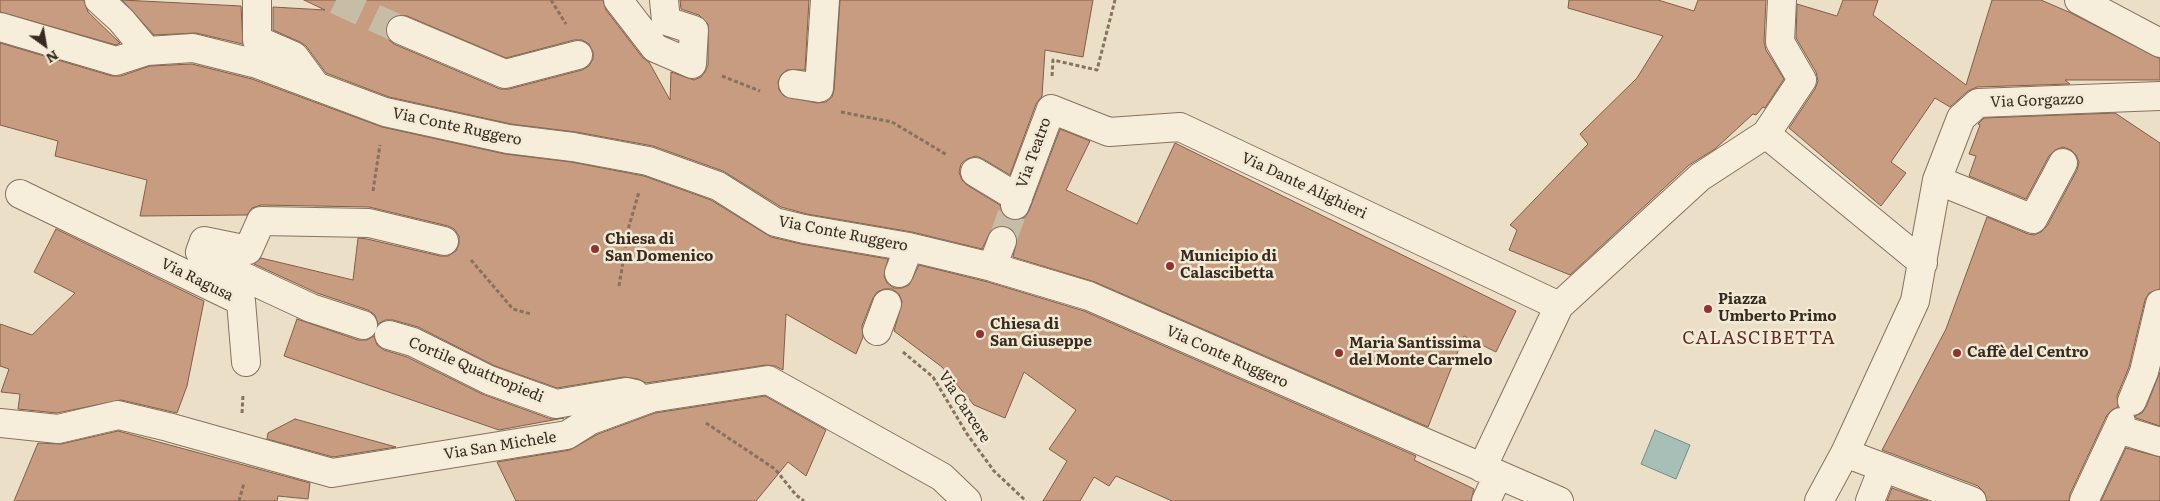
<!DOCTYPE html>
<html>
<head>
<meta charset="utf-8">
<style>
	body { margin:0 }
	#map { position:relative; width:2160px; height:501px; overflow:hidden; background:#ebe0c7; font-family:Literata,serif }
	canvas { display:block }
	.north { position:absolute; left:20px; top:20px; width:50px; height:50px; -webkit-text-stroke:4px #f3ead6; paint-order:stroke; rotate:148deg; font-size:14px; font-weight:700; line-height:20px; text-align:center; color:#372b20 }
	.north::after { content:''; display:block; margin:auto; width:18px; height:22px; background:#372b20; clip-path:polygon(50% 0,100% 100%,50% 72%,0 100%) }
</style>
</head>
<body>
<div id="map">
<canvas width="2160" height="501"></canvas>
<div class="north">N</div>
</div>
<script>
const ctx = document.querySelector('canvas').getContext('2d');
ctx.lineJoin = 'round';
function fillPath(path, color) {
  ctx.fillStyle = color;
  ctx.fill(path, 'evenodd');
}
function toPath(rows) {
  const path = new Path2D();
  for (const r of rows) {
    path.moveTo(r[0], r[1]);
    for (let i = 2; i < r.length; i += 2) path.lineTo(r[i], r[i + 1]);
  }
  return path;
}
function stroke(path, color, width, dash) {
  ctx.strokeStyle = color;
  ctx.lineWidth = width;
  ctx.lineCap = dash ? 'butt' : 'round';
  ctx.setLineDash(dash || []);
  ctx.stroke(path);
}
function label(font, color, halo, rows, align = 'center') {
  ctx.font = font + ' Literata,serif';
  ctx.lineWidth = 5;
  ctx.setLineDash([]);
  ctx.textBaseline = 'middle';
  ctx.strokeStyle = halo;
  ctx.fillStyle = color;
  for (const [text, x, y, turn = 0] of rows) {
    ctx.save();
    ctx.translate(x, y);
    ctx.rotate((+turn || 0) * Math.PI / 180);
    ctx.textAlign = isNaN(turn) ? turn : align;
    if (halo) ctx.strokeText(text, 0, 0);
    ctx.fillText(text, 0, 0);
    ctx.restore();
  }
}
const water = toPath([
	[1655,430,1690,445,1676,479,1641,464,1655,430]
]);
fillPath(water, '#a8bfb8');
stroke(water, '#6f8d85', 1);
const building = toPath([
	[0,0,84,0,88,12,120,43,116,45,0,12,0,0],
	[122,0,241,6,243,44,196,33,154,35,122,0],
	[304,0,603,0,606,10,643,58,649,62,670,100,671,72,694,80,701,77,705,72,708,65,708,24,699,15,681,9,680,0,809,0,805,70,787,70,781,75,778,82,779,90,784,96,817,103,826,102,832,97,834,90,840,0,1093,0,1083,57,1045,50,1042,96,1036,104,1010,175,983,159,976,156,967,159,961,164,959,172,962,180,967,185,1000,205,1003,215,1010,220,1018,220,1025,217,1029,211,1060,129,1090,141,1066,190,1137,224,1175,143,1516,311,1496,352,1464,336,1428,427,1095,282,1013,257,1017,238,1014,231,1007,226,999,226,992,229,982,249,912,232,807,214,781,207,723,171,653,146,576,132,511,124,389,97,326,73,306,46,300,42,273,30,273,7,325,10,304,0],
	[399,15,407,16,506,58,574,40,582,40,589,44,593,52,593,59,589,66,582,70,509,89,500,89,394,44,388,39,386,32,386,24,391,18,399,15],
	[1569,0,1658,0,1694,11,1698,0,1766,0,1764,42,1766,50,1784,79,1765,108,1763,107,1756,115,1753,114,1715,149,1689,165,1570,275,1509,250,1517,230,1510,225,1588,144,1580,134,1637,78,1663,36,1568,8,1569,0],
	[1843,0,1878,0,1873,15,1966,85,1992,0,2041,0,2071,13,2160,59,2160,80,2065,80,2070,84,1977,87,1968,91,1950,107,1935,98,1891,162,1906,173,1881,206,1789,128,1815,89,1818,81,1816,72,1796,38,1797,4,1837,16,1843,0],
	[0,43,112,76,121,76,150,66,192,64,252,79,382,127,505,154,571,162,644,176,711,200,771,237,801,244,888,259,884,276,887,283,894,288,902,288,909,285,919,265,988,282,1084,311,1416,456,1414,460,1474,489,1471,501,1172,501,1116,476,1109,486,1094,477,1080,501,1043,501,1067,461,1049,449,1076,410,1024,372,1005,418,974,405,942,367,894,331,902,302,899,294,892,289,884,289,877,292,873,298,862,326,863,337,856,354,786,314,783,370,775,366,766,365,646,383,638,379,624,377,557,388,495,366,418,327,393,320,385,320,378,324,375,315,368,310,317,293,254,264,261,258,353,280,358,238,367,239,440,256,448,256,456,251,459,244,459,236,454,229,448,226,369,207,261,205,252,208,247,215,140,216,147,180,55,156,58,141,0,125,0,43],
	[2115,113,2160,143,2160,289,2149,293,2145,300,2129,367,2117,396,2118,407,2112,410,2107,415,2070,494,2069,501,1987,501,1984,492,1978,486,1882,450,1946,329,1987,217,2028,234,2034,235,2041,232,2047,226,2077,170,2079,162,2076,155,2071,150,2063,147,2055,150,2049,156,2026,199,1969,176,1976,156,1969,154,1980,125,1978,124,1984,118,2115,113],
	[56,229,204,301,187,386,177,413,121,400,57,413,18,409,20,394,1,392,9,369,0,366,0,324,32,335,75,293,34,272,56,229],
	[297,319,358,340,367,340,374,336,377,345,384,350,407,357,482,394,551,419,564,418,499,430,284,356,297,319],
	[2160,372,2160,426,2136,418,2135,416,2142,413,2146,407,2160,372],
	[765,396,826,430,806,476,788,462,756,501,516,501,497,462,570,450,598,434,655,413,765,396],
	[295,419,396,447,333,457,267,439,268,433,295,419],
	[118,431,310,483,308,499,278,496,277,501,14,501,38,443,61,444,118,431],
	[2126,448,2160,457,2160,501,2101,501,2126,448],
	[1892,488,1928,501,1887,501,1892,488]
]);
fillPath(building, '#c79c80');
stroke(building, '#835d45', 1);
stroke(toPath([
	[336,0,401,30],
	[1002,241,1015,205]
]), '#c7bca6', 28, [28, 14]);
const minor = toPath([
	[99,0,121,20,147,51],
	[257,0,257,40,294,56,316,86],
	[618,0,655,48,692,64,694,30,666,21,664,0],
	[1782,0,1780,42,1802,80,1766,134,1923,263],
	[2079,0,2160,43],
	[0,27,116,61,147,51,193,48,257,64,385,112,508,139,573,147,648,161,718,186,775,222,804,229,909,247,992,267,1089,296,1559,501],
	[401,30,505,74,578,55],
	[793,84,819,88,825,0],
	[975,172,1018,198],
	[1937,180,2033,219,2063,163],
	[20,194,241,301,246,362],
	[1015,205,1051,109,1109,132,1180,127,1559,306],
	[992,267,1002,241],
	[899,273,909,247],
	[363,325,311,308,208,260,200,252,204,241,248,250,261,221,369,223,444,241],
	[877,331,887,304],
	[389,335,413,342,489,380,556,404,626,392,635,394],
	[2132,401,2144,372,2160,304],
	[0,423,58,429,118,415,168,427,332,473,567,435,591,420,651,398,768,380,942,477,967,501],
	[2118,429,2160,442],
	[1845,453,1972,501],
	[1482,468,1559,306,1700,177,1766,134],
	[1486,501,1498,475],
	[1819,501,1845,453,1915,301,1937,180,1961,118,1978,103,2160,96],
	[1870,501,1883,468],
	[2084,501,2121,422]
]);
stroke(minor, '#86725e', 30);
stroke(toPath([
	[551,0,566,24],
	[722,76,760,91],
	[1052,76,1053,60,1097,70,1115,0],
	[841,112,892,122,947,155],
	[373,191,380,145],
	[471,260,513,309,531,314],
	[619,286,629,226,639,192],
	[903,352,933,377,967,434,994,471,1026,501],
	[242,413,243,395],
	[706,423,775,469,796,495,804,501],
	[239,501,244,483]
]), '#86725e', 3, [4, 2.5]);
stroke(minor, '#f6eeda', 28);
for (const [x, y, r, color] of [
	[595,249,5,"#903234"],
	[1170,266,5,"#903234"],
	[1708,309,5,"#903234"],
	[980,334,5,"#903234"],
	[1339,353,5,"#903234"],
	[1957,353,5,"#903234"]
]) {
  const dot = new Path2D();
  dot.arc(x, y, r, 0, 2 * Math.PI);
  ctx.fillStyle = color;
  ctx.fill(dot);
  stroke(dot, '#f3ead6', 2);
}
label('15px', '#372b20', '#f3ead6', [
	["Via Gorgazzo",2037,101,-2],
	["Via Conte Ruggero",457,127,12],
	["Via Teatro",1034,153,-70],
	["Via Dante Alighieri",1304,186,25],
	["Via Conte Ruggero",843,234,11],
	["Via Ragusa",197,280,26],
	["Via Conte Ruggero",1227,357,24],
	["Cortile Quattropiedi",476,370,23],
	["Via Carcere",964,407,57],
	["Via San Michele",500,446,-9]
]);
label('bold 15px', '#372b20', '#f3ead6', [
	["Chiesa di",605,240],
	["San Domenico",605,257],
	["Municipio di",1180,257],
	["Calascibetta",1180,274],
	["Piazza",1718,300],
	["Umberto Primo",1718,317],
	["Chiesa di",990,325],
	["San Giuseppe",990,342],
	["Maria Santissima",1349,344],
	["del Monte Carmelo",1349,361],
	["Caffè del Centro",1967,353]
], 'left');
ctx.letterSpacing = '1px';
label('18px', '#602f23', '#f3ead6', [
	["CALASCIBETTA",1759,339]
]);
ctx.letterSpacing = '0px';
</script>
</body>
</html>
